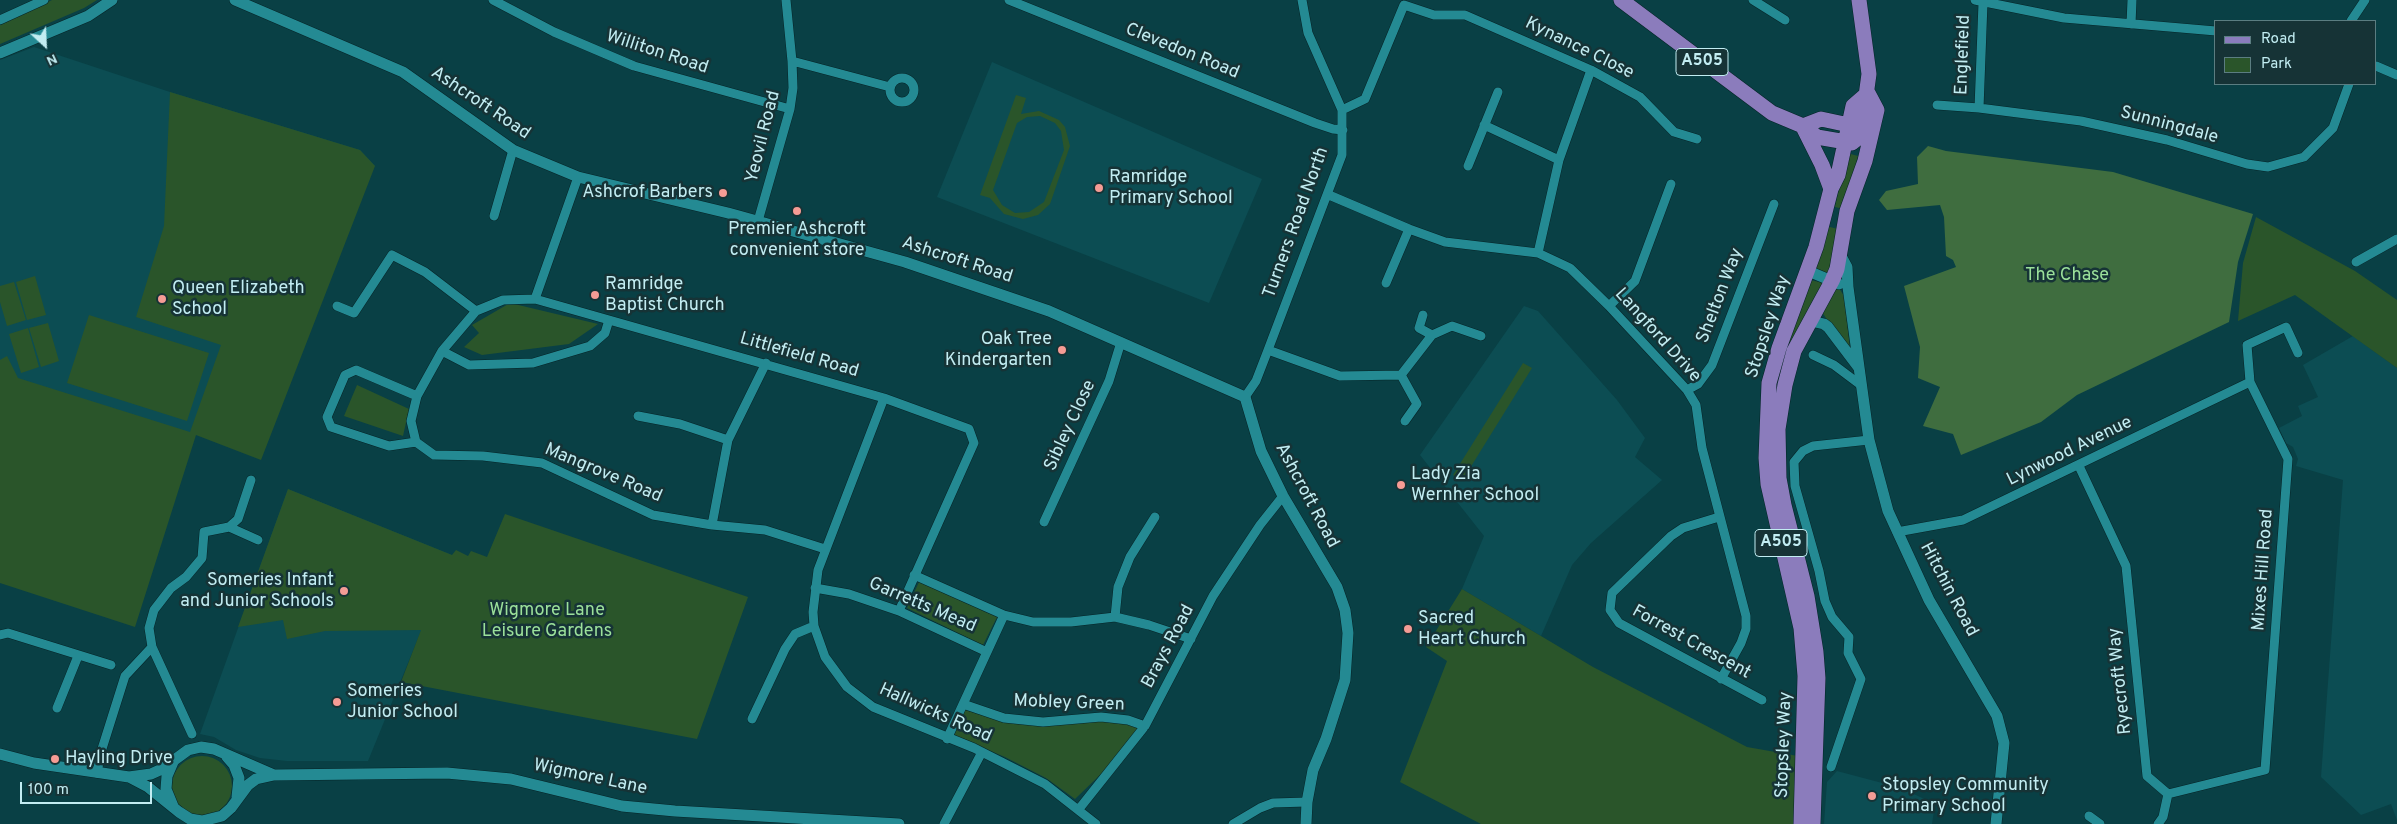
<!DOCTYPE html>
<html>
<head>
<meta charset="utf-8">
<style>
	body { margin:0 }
	#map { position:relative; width:2397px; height:824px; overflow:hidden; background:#094045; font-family:Overpass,sans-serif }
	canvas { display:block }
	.legend { position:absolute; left:2214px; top:20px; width:162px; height:65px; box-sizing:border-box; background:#163336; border:1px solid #5b7d81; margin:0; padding:6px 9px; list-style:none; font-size:15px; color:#c2edf2 }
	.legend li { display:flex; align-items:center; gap:10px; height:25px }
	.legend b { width:25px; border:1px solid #5b7d81 }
	.north { position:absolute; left:20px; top:20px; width:50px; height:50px; -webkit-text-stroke:4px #163336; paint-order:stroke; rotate:155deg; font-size:14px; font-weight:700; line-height:20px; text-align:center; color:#c2edf2 }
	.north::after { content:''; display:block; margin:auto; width:18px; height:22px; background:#c2edf2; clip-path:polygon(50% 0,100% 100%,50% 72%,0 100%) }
	.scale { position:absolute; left:20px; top:782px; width:132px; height:22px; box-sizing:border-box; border:2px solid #c2edf2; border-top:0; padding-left:6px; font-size:15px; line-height:18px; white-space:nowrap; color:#c2edf2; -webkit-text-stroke:4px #163336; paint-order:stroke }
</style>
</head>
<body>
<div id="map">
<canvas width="2397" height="824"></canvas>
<ul class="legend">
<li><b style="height:6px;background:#8b7cbc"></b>Road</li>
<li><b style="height:14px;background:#2a552a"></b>Park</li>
</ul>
<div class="north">N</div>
<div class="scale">100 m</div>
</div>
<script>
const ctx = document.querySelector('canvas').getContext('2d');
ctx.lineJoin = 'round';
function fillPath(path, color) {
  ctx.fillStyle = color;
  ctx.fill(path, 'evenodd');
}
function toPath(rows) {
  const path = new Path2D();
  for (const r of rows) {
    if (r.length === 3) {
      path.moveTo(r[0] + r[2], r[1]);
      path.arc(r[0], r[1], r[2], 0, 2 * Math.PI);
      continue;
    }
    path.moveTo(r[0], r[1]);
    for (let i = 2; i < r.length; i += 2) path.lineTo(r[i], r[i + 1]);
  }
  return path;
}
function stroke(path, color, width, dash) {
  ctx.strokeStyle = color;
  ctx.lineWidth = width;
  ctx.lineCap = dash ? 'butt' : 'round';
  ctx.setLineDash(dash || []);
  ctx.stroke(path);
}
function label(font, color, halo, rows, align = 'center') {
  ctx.font = font + ' Overpass,sans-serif';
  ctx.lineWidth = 5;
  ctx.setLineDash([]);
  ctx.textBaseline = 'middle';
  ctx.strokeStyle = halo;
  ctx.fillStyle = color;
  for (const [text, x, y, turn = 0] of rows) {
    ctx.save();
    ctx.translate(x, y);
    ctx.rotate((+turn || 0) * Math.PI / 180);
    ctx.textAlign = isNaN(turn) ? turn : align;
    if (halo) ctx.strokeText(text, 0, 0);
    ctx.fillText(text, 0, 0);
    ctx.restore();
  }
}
fillPath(toPath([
	[34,47,170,92,360,150,375,166,191,432,0,583,0,60],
	[992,62,1262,179,1209,303,937,197],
	[1524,306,1538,311,1617,400,1645,438,1635,457,1662,480,1591,543,1572,565,1541,636,1462,589,1484,536,1420,455],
	[2353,336,2397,368,2397,820,2391,804,2361,815,2321,777,2343,480,2296,466,2298,459,2293,447,2286,443,2279,428,2302,416,2298,406,2318,397,2303,365],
	[288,489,452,555,368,761,287,761,260,758,236,750,214,737,200,734],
	[1837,771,1901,788,1935,804,1932,824,1824,824,1827,782]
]), '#0c4d53');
fillPath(toPath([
	[52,0,97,0,84,8,0,44,0,25],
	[170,92,360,150,375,166,261,460,196,435,135,627,0,583,0,360,7,356,18,378,190,432,221,345,136,317,164,226],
	[1016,95,1026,98,1021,114,1039,111,1059,120,1065,127,1070,146,1050,204,1038,215,1023,219,1004,214,990,198,980,195],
	[1040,116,1055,123,1061,131,1064,150,1044,202,1029,212,1015,213,1002,205,993,190,1017,123,1027,117],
	[1847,153,1858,156,1843,209,1835,207],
	[2256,217,2355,271,2397,300,2397,368,2295,295,2238,321,2243,263],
	[1826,226,1838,229,1829,276,1815,268],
	[35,276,46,315,27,320,16,282],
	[1810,280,1824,283,1777,400,1792,552,1807,758,1772,412,1783,356],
	[14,282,26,320,7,326,0,302,0,286],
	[1839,288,1844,296,1850,349,1837,335,1822,312,1834,289],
	[510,303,598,324,569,344,482,355,464,347,479,333,472,325],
	[89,315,209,353,187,421,67,383],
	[48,323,59,361,41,367,29,328],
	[28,328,39,367,21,373,9,334],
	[1523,363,1532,368,1462,481,1453,475],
	[357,385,409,409,403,436,344,416],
	[288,489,452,555,456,550,468,556,471,551,487,557,505,514,748,597,697,739,401,682,421,630,325,631,287,639,283,620,238,627],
	[919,582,997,617,983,645,907,608],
	[1462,589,1593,667,1747,747,1798,756,1796,824,1481,824,1400,782,1447,661,1426,647],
	[965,710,1002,721,1101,721,1124,723,1139,728,1102,773,1075,799,1046,778,1005,757,954,736],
	[202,786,30]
]), '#2a552a');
fillPath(toPath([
	[1928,146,1946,151,2113,172,2253,214,2238,262,2229,322,2077,395,2041,422,1961,455,1953,434,1923,426,1940,387,1918,378,1920,347,1904,286,1956,267,1953,260,1946,256,1944,217,1940,205,1887,210,1879,200,1886,191,1918,184,1917,157]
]), '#3f6d3f');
const minor = toPath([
	[493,0,554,32,634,66,790,109],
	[1009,0,1315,123,1333,129,1343,130],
	[1753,0,1785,20],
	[1975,0,2064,18,2216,31],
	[0,20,44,0],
	[2351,21,2365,0],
	[2131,24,2132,0],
	[792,61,890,87],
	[2376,66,2397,75],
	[902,90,12],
	[1937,105,1979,108,2081,121,2167,140,2247,164,2268,167,2304,157,2333,128,2349,84],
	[1979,108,1983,3],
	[1342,110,1365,99,1404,5,1434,15,1465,15,1591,70,1640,97,1674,132,1697,139],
	[1484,125,1559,160],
	[1468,166,1498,92],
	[1329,195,1409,229,1445,242,1538,253,1570,268,1609,306,1687,390,1696,405,1702,448,1746,616,1746,629,1741,643,1721,679],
	[494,216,513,150],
	[758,221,790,109,793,88,792,61,786,0],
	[1538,253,1559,160,1591,70],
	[2356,262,2397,239],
	[1386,283,1409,229],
	[535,299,578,177],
	[337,306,354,313,392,255,425,272,476,311],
	[1609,306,1635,281,1671,184],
	[1423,315,1419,328,1432,335],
	[609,320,605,333,590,346,533,363,469,365,442,351,417,396,411,421,416,442,434,455,483,456,542,463,653,515,712,525,765,530,825,549],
	[1268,350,1340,376,1401,375,1432,335,1452,326,1481,336],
	[442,351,476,311,503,300,535,299,884,398,969,429,974,443,899,611],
	[1813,355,1834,365,1862,386],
	[1401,375,1417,404,1405,421],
	[1687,390,1698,384,1712,365,1774,204],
	[1245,397,1256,381,1268,350,1342,155,1342,110,1308,33,1302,0],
	[884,398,818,570,813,612,814,626,825,657,847,687,873,707,974,748,1045,784,1096,824],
	[638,416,680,424,728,440],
	[416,442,389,446,331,427,327,417,345,375,356,370,417,396],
	[2079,466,2126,566,2147,776,2168,794,2265,770,2288,459,2250,382,2247,345,2286,327,2298,353],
	[251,480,238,519,229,527,258,540],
	[1719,517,1683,528,1671,536,1612,593,1610,610,1619,623,1762,700],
	[1044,522,1109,381,1121,342],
	[712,525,728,440,766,363],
	[1897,532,1963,520,2250,382],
	[914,575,1004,615,1033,622,1071,622,1115,617,1149,625,1191,639],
	[815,588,849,594,899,611,987,652],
	[1115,617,1118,587,1130,557,1155,517],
	[0,635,8,633,111,665],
	[152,647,192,734],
	[963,704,1004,718,1043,722,1101,717,1128,720,1145,726],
	[57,708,78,656],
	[752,719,785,649,795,634,814,626],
	[947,739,1004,615],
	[1831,767,1861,679,1848,653,1849,637,1832,617,1825,601,1819,571,1795,486,1794,462,1803,451,1813,446,1869,440],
	[97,773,101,752,125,676,152,647,149,628,154,610,171,588,186,577,202,558,204,532,229,527],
	[1079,809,1145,726,1213,596,1260,525,1283,496],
	[2089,816,2100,824],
	[944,824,982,752],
	[1233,824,1260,808,1273,803,1307,802],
	[2158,824,2163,817,2168,794]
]);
const tertiary = toPath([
	[235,0,403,72,513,150,578,177,728,213,905,262,1049,311,1245,397,1261,451,1283,496,1337,587,1345,610,1348,633,1345,680,1326,739,1313,770,1307,802,1306,824],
	[0,53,88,16,112,0],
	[1840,254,1847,267,1848,287,1869,440,1888,511,1929,600,1997,716,2004,743,1996,824],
	[1808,268,1813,273,1839,284],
	[1811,321,1824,324,1828,327,1859,368],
	[0,754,34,763,129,777,151,774,162,769,188,750,201,747,214,749,274,775],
	[227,757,234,765,239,778,237,797],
	[129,777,148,787,179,812,190,819,202,821,222,816,231,808,248,785,256,779,274,775,447,773,511,779,622,806,675,811,899,824],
	[173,806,166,789,167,776,173,762]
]);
const primary = toPath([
	[1621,0,1772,113,1803,126,1817,137,1852,143,1857,139,1862,125,1869,74,1859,0],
	[1803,126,1821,119,1849,125,1857,129],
	[1804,129,1822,165,1831,189],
	[1801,824,1805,676,1801,628,1768,484,1766,458,1769,383,1779,348,1816,247,1831,189,1838,175,1853,106,1868,93],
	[1813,824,1818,678,1816,652,1807,596,1784,505,1779,478,1778,429,1785,385,1794,351,1832,281,1837,269,1847,211,1865,161,1877,110,1868,93]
]);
stroke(minor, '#062427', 10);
stroke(tertiary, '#062427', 12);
stroke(primary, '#062427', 16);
stroke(minor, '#248a93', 9);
stroke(tertiary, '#248a93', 11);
stroke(primary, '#8b7cbc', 15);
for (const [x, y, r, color] of [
	[1099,188,5,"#f59c95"],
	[723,193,5,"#f59c95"],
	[797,211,5,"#f59c95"],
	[595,295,5,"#f59c95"],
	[162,299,5,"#f59c95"],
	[1062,350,5,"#f59c95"],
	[1401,485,5,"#f59c95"],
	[344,591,5,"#f59c95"],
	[1408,629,5,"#f59c95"],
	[337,702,5,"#f59c95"],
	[55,759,5,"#f59c95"],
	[1872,796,5,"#f59c95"]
]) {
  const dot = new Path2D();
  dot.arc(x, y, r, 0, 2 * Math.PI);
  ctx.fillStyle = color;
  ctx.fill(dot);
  stroke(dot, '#163336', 2);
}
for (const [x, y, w] of [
	[1702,62,52],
	[1781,543,52]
]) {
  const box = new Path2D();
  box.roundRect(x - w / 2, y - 13.5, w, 27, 4);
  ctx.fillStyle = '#163336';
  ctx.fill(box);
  stroke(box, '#c2edf2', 1);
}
label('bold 16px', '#c2edf2', null, [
	["A505",1702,62],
	["A505",1781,543]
]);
label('18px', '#c2edf2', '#163336', [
	["Kynance Close",1579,49,26],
	["Clevedon Road",1182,52,22],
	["Williton Road",657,53,18],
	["Englefield",1964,55,-88],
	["Ashcroft Road",480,104,34],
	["Sunningdale",2169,126,15],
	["Yeovil Road",764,137,-76],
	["Turners Road North",1297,223,-70],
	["Ashcroft Road",957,261,18],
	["Shelton Way",1721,296,-69],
	["Stopsley Way",1769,327,-72],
	["Langford Drive",1657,336,48],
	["Littlefield Road",799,356,16],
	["Sibley Close",1071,426,-65],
	["Lynwood Avenue",2070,452,-26],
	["Mangrove Road",603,474,23],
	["Ashcroft Road",1306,496,62],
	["Mixes Hill Road",2264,570,-86],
	["Hitchin Road",1948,590,62],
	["Garretts Mead",922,606,23],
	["Forrest Crescent",1691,643,29],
	["Brays Road",1169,647,-62],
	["Ryecroft Way",2121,681,-96],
	["Mobley Green",1069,704,2],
	["Hallwicks Road",935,714,24],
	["Stopsley Way",1785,745,-88],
	["Wigmore Lane",590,778,12]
]);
label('18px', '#c2edf2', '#163336', [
	["Ramridge",1109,178],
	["Primary School",1109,199],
	["Ashcrof Barbers",713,193,"right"],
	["Premier Ashcroft",797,230,"center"],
	["convenient store",797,251,"center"],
	["Ramridge",605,285],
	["Baptist Church",605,306],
	["Queen Elizabeth",172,289],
	["School",172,310],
	["Oak Tree",1052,340,"right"],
	["Kindergarten",1052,361,"right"],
	["Lady Zia",1411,475],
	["Wernher School",1411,496],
	["Someries Infant",334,581,"right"],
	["and Junior Schools",334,602,"right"],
	["Sacred",1418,619],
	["Heart Church",1418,640],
	["Someries",347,692],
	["Junior School",347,713],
	["Hayling Drive",65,759],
	["Stopsley Community",1882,786],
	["Primary School",1882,807]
], 'left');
label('18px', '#9be09a', '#163336', [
	["The Chase",2067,276],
	["Wigmore Lane",547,611],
	["Leisure Gardens",547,632]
]);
</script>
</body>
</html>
